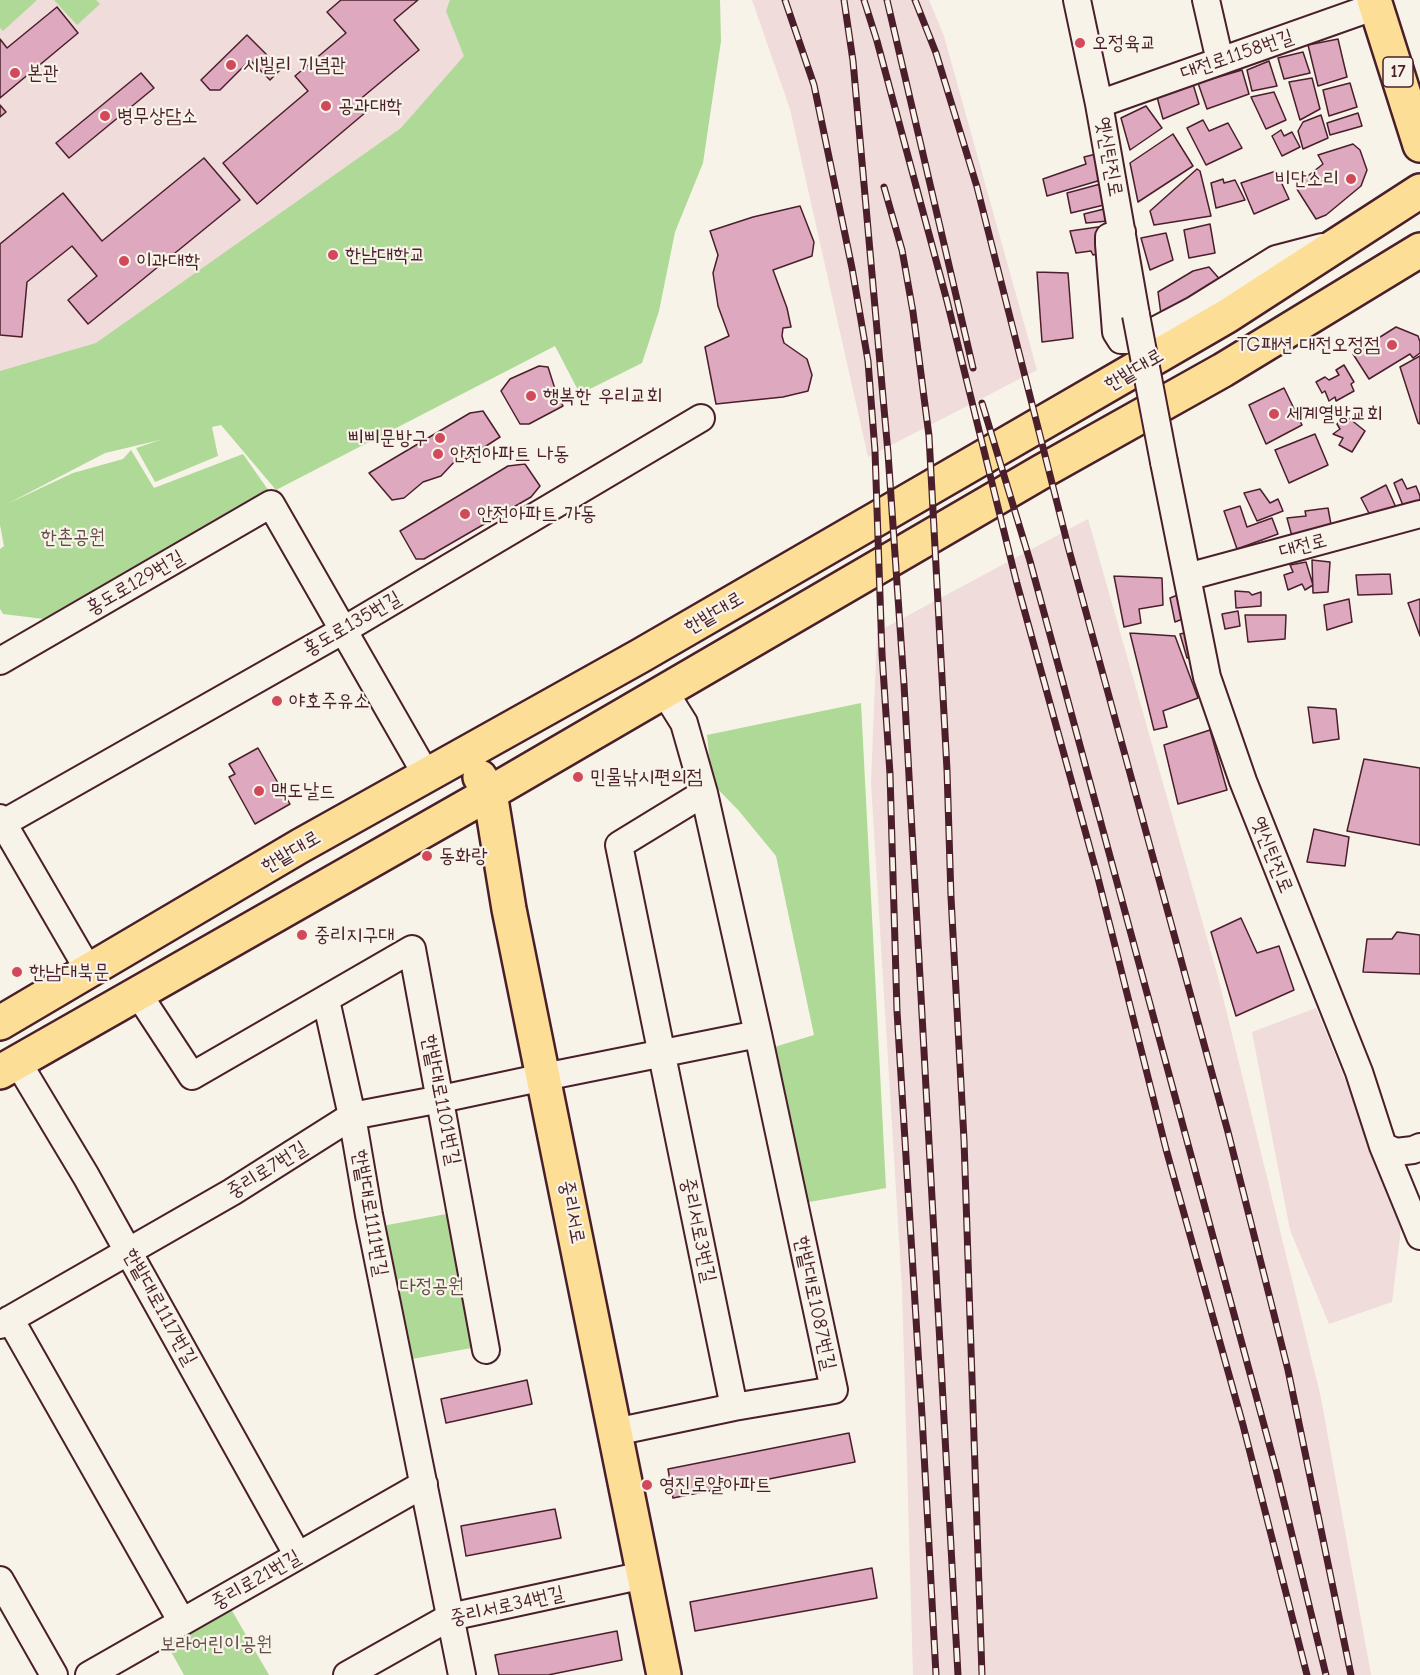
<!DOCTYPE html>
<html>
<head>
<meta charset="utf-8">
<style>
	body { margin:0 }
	canvas { display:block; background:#f7f3e8 }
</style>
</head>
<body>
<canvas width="1420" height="1675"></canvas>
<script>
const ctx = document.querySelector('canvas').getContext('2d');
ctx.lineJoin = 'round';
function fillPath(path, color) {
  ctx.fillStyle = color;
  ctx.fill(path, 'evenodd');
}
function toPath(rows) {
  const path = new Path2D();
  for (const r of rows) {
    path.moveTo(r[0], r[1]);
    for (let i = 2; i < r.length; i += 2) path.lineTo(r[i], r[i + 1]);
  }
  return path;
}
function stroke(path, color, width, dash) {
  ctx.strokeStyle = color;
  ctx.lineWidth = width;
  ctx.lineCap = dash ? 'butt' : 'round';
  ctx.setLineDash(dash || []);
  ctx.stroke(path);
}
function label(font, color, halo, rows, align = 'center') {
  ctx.font = font + ' "Comic Neue","Poor Story",sans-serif';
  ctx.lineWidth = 4.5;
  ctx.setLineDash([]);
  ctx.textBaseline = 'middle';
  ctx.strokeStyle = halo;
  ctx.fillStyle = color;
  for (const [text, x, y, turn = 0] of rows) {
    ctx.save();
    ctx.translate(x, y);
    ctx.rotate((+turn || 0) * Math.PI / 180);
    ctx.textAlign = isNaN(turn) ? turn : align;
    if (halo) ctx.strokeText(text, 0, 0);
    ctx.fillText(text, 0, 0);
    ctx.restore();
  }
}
fillPath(toPath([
	[0,0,714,0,556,341,105,453,0,507],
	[752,0,929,0,944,36,1037,370,868,457,790,109],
	[1088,519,1218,977,1321,1398,1371,1675,913,1675,902,1288,871,783,877,632],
	[1316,1008,1402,1220,1392,1302,1329,1324,1290,1230,1252,1032]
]), '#f0dcdb');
fillPath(toPath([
	[0,0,37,0,3,31,0,28],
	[54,0,96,0,100,4,77,25],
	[450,0,720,0,721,41,703,163,675,232,659,311,642,363,580,394,555,346,276,490,221,425,212,427,218,456,155,482,136,448,160,440,105,453,7,504,73,473,123,459,131,450,154,488,243,454,271,494,44,619,3,614,0,609,0,549,4,546,0,525,0,371,96,343,401,128,464,56,446,11],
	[861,703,886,1188,804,1203,771,1048,814,1035,776,856,739,811,712,783,707,735],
	[457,1212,482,1346,407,1360,382,1226],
	[227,1602,269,1675,184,1675,164,1639]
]), '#afd996');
const building = toPath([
	[341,0,418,0,394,20,419,50,358,101,366,112,257,204,223,163,308,91,295,76,346,33,327,12,341,0],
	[57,7,78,33,0,98,0,39,7,48,57,7],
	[247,35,281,69,270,80,250,60,220,90,210,90,201,80,247,35],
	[1338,39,1347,77,1318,86,1308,45,1338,39],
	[1303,52,1310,73,1284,79,1278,58,1303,52],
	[1269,61,1277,86,1252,91,1247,70,1269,61],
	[1242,70,1249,94,1207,109,1198,83,1242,70],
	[141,73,154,88,69,158,56,143,141,73],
	[1312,78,1320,109,1300,120,1289,82,1312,78],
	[1350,83,1357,107,1329,116,1323,90,1350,83],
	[1193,84,1199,104,1163,119,1157,97,1193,84],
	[1274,92,1286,120,1266,129,1251,97,1274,92],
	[0,105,6,112,0,117,0,105],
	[1146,106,1162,128,1130,150,1121,118,1146,106],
	[1358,113,1362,126,1330,135,1327,123,1358,113],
	[1321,115,1328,138,1303,149,1298,131,1303,122,1321,115],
	[1203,120,1209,131,1228,123,1242,148,1206,165,1187,128,1203,120],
	[1281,130,1284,136,1292,132,1300,147,1282,156,1272,136,1281,130],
	[1173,134,1193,166,1138,202,1130,163,1173,134],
	[1353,144,1360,150,1367,170,1361,186,1326,215,1316,219,1295,186,1323,164,1318,155,1353,144],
	[1096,154,1101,180,1047,196,1043,179,1086,164,1084,157,1096,154],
	[204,158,240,200,88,324,68,300,97,276,72,246,27,282,22,337,0,335,0,244,63,193,102,241,204,158],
	[1197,169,1200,171,1211,216,1154,225,1150,211,1197,169],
	[1276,171,1289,199,1254,214,1241,183,1276,171],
	[1223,179,1224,183,1235,180,1245,200,1216,208,1211,183,1223,179],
	[1104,183,1108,204,1071,213,1067,193,1104,183],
	[800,206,814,242,812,256,773,270,787,308,791,327,783,328,782,336,784,343,807,359,812,375,808,391,783,397,716,404,705,347,729,336,718,306,713,273,718,255,710,231,753,217,800,206],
	[1108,208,1108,221,1086,223,1084,214,1108,208],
	[1210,224,1215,253,1189,258,1184,230,1210,224],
	[1105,226,1105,252,1093,255,1091,251,1076,253,1070,231,1105,226],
	[1166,233,1173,260,1150,270,1141,238,1166,233],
	[1209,267,1223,283,1162,322,1158,292,1193,271,1209,267],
	[1037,272,1068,273,1073,338,1042,342,1037,272],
	[1396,327,1418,336,1420,342,1420,353,1413,358,1410,354,1369,379,1353,354,1396,327],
	[1420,356,1420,424,1418,423,1400,367,1420,356],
	[1344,365,1354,382,1351,384,1354,391,1336,401,1335,397,1329,401,1325,391,1322,393,1316,382,1325,377,1329,380,1339,375,1336,370,1344,365],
	[539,366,548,367,556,392,563,406,529,424,520,424,501,391,510,379,539,366],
	[1284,388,1302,425,1266,444,1249,405,1284,388],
	[483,411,500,437,466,459,456,460,441,476,423,482,404,498,392,500,369,473,470,413,483,411],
	[1345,415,1365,431,1352,452,1339,445,1343,438,1333,434,1340,429,1337,424,1345,415],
	[1315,434,1328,465,1289,483,1275,450,1315,434],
	[525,464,540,486,531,497,424,559,416,559,400,531,508,466,525,464],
	[1402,479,1407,489,1416,486,1420,496,1420,507,1406,513,1394,483,1402,479],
	[1386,485,1398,512,1372,519,1361,498,1386,485],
	[1260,489,1270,503,1278,499,1283,511,1257,521,1244,493,1260,489],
	[1240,506,1247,527,1272,518,1278,534,1237,549,1224,511,1240,506],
	[1328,508,1332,530,1293,540,1287,518,1306,516,1305,511,1328,508],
	[1312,560,1330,562,1328,592,1313,593,1312,560],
	[1306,562,1313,585,1305,590,1302,584,1288,590,1284,575,1293,572,1290,565,1306,562],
	[1390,574,1392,594,1358,595,1356,575,1390,574],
	[1114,576,1162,578,1163,605,1139,609,1141,623,1124,627,1114,576],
	[1235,591,1249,592,1252,595,1261,592,1261,606,1236,608,1235,591],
	[1185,592,1190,616,1175,622,1170,598,1185,592],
	[1349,599,1352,622,1327,630,1324,605,1349,599],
	[1420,599,1420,636,1408,603,1420,599],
	[1238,611,1240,626,1225,629,1222,614,1238,611],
	[1245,615,1286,615,1285,639,1248,642,1245,615],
	[1193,631,1199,655,1187,658,1180,634,1193,631],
	[1130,633,1175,636,1198,698,1163,711,1167,727,1154,730,1130,633],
	[1308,707,1336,709,1339,739,1313,743,1308,707],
	[1210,730,1227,790,1178,804,1164,745,1210,730],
	[258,748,290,804,255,824,229,777,235,774,229,764,258,748],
	[1364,759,1420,768,1420,845,1347,831,1364,759],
	[1314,829,1349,837,1345,866,1307,862,1314,829],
	[1241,918,1257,953,1279,946,1294,990,1236,1016,1211,932,1241,918],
	[1397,932,1420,935,1420,974,1363,972,1367,939,1392,939,1397,932],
	[527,1380,532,1404,446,1423,441,1399,527,1380],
	[849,1433,855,1462,673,1498,668,1469,849,1433],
	[555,1509,561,1538,466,1556,461,1526,555,1509],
	[872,1568,877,1598,695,1631,690,1602,872,1568],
	[617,1631,622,1660,548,1675,499,1675,495,1655,617,1631]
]);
fillPath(building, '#dea8be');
stroke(building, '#4a1f2b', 1.5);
const minor = toPath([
	[1077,0,1099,104,1136,315],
	[1206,0,1220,61],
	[1099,104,1376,6],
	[1122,232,1109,237,1109,244,1116,332,1121,340,1133,340,1154,331,1194,310,1276,259,1322,247],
	[1164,462,1207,677,1243,781,1359,1072,1383,1146,1420,1236],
	[1187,577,1420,514],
	[0,661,271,504,427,776],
	[704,793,619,845,734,1407],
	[0,818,89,971],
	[0,825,342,631,701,418],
	[137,992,192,1076,412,949,486,1350],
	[326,1000,352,1116,369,1215,462,1675],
	[17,1061,86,1176,298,1556],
	[1383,1146,1396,1152,1413,1150,1420,1147],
	[10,1319,182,1622],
	[0,1325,232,1192,352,1116,441,1099,544,1077,758,1034],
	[615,1432,734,1407,834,1390,758,1034,704,793,684,723,664,691],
	[0,1580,54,1675],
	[89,1675,424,1484],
	[347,1675,450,1617,644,1575]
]);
const major = toPath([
	[1374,0,1420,145],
	[480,777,490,793,509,909,664,1675],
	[0,1023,300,846,640,656,1227,316,1420,191],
	[0,1072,490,793,1041,472,1223,370,1420,250]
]);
stroke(minor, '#4a1f2b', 30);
stroke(major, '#4a1f2b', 38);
stroke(minor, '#f7f3e8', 26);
stroke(major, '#fdde96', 33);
const rail = toPath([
	[785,0,814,85,852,268,868,361,875,451,882,654,890,774,897,1011,922,1416,936,1675],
	[844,0,853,61,888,453,904,684,958,1675],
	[864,0,877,41,947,301,1016,580,1097,874,1166,1149,1243,1425,1307,1675],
	[887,0,973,368],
	[915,0,936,53,977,187,1069,550,1228,1132,1288,1370,1351,1675],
	[884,187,902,250,913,312,929,436,947,770,951,897,964,1140,982,1675],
	[982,403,1030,561,1277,1473,1326,1675]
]);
stroke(rail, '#4a1f2b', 7);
stroke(rail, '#f7f3e8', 4.5, [14]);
const minorBridge = toPath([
	[1136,315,1164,462]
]);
stroke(minorBridge, '#4a1f2b', 30, []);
stroke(minorBridge, '#f7f3e8', 26);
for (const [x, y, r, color] of [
	[1080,43,6,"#d1495b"],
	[231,65,6,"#d1495b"],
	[15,73,6,"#d1495b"],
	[326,106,6,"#d1495b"],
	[105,116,6,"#d1495b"],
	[1351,179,6,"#d1495b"],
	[333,255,6,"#d1495b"],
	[124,261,6,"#d1495b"],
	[1392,345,6,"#d1495b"],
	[531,396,6,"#d1495b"],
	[1274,414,6,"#d1495b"],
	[440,438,6,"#d1495b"],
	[438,454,6,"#d1495b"],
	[465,514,6,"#d1495b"],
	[277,701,6,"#d1495b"],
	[578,777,6,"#d1495b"],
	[259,791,6,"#d1495b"],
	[427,856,6,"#d1495b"],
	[302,935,6,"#d1495b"],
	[17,972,6,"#d1495b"],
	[647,1485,6,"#d1495b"]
]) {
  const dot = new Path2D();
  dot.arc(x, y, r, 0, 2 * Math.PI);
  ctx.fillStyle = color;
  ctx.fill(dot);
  stroke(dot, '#f7f3e8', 2);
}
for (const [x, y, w] of [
	[1398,72,30]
]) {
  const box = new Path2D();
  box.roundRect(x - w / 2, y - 15, w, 30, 4.5);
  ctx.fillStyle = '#f7f3e8';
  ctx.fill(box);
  stroke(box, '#4a1f2b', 1.5);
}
label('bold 18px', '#4a1f2b', null, [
	["17",1398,72]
]);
label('20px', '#4a1f2b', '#f7f3e8', [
	["오정육교",1092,43],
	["시빌리 기념관",243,65],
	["본관",27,73],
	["공과대학",338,106],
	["병무상담소",117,116],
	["비단소리",1339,179,"right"],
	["한남대학교",345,255],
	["이과대학",136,261],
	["TG패션 대전오정점",1380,345,"right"],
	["행복한 우리교회",543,396],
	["세계열방교회",1286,414],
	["삐삐문방구",428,438,"right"],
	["안전아파트 나동",450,454],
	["안전아파트 가동",477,514],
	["야호주유소",289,701],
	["민물낚시편의점",590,777],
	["맥도날드",271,791],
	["동화랑",439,856],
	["중리지구대",314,935],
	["한남대북문",29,972],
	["영진로얄아파트",659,1485]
], 'left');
label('20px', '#4a1f2b', '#f7f3e8', [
	["대전로1158번길",1237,55,-19],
	["옛신탄진로",1109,157,80],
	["한밭대로",1134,370,-30],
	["대전로",1303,546,-15],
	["홍도로129번길",135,583,-30],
	["한밭대로",714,613,-30],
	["홍도로135번길",352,624,-30],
	["한밭대로",291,852,-30],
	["옛신탄진로",1272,855,68],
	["한밭대로1101번길",441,1100,79],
	["중리로7번길",267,1170,-32],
	["중리서로",572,1212,79],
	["한밭대로1111번길",370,1213,80],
	["중리서로3번길",698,1230,78],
	["한밭대로1087번길",815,1303,78],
	["한밭대로1117번길",160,1307,61],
	["중리로21번길",256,1580,-30],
	["중리서로34번길",507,1606,-13]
]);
label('20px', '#634e46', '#f7f3e8', [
	["한촌공원",73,537],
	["다정공원",432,1286],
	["보라어린이공원",216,1644]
]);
</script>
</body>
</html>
